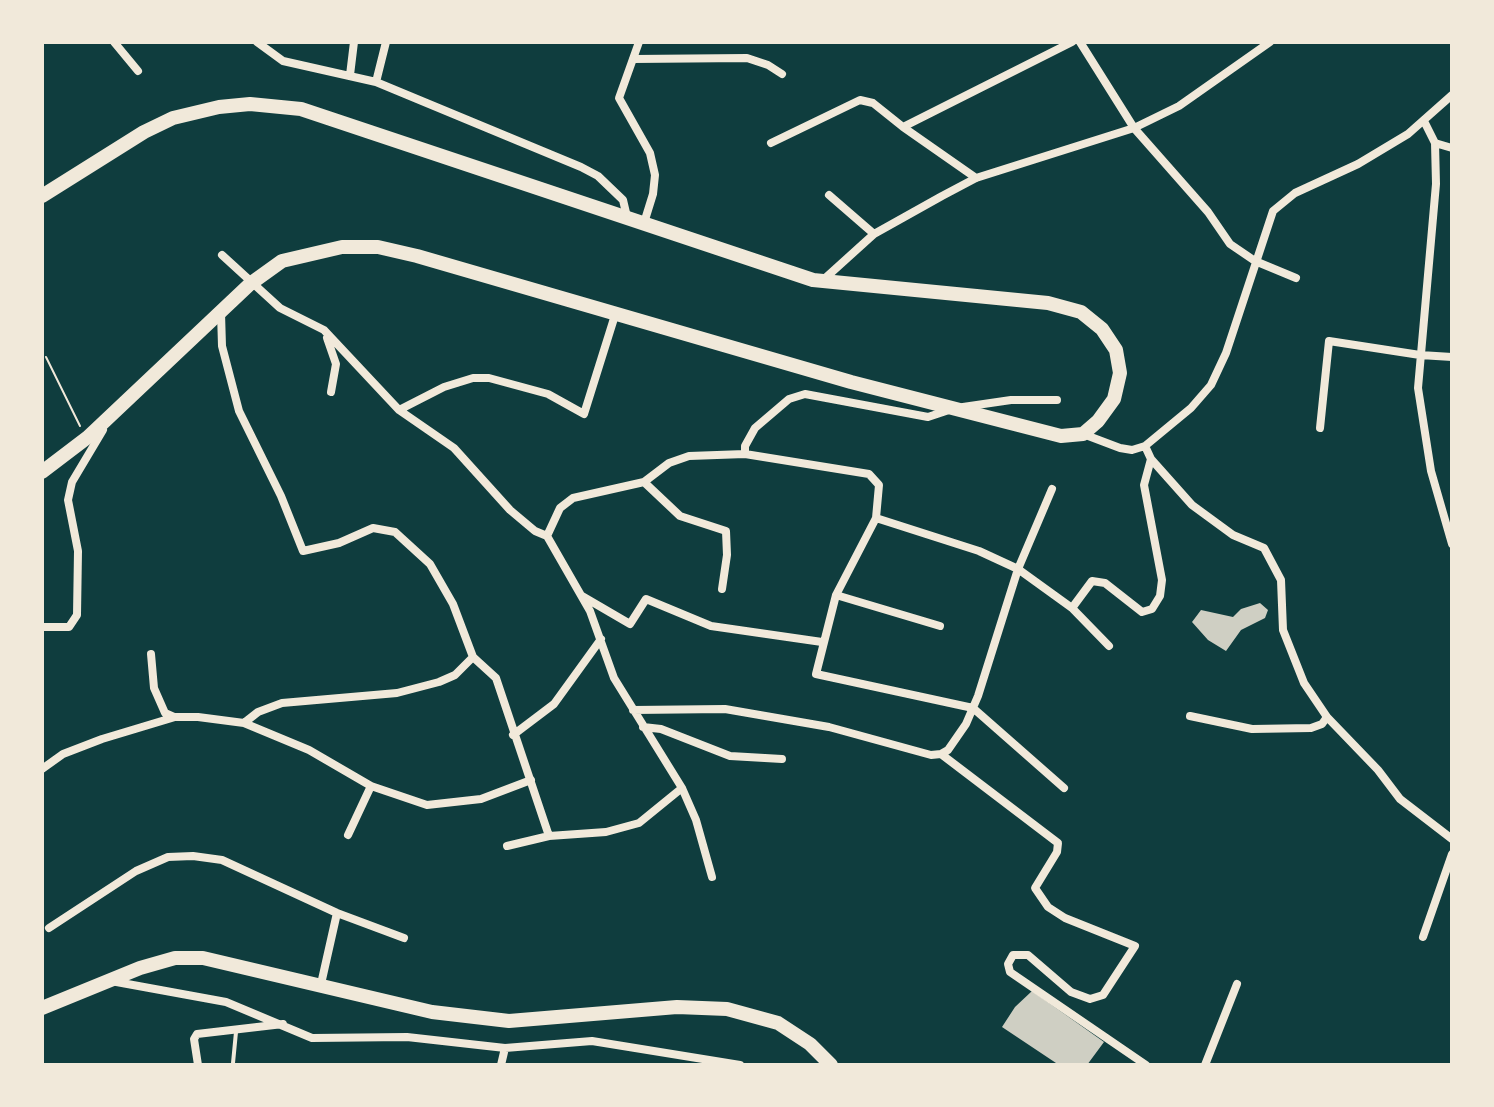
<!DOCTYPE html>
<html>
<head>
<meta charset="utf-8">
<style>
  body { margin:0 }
  #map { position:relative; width:1494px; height:1107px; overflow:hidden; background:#0f3d3e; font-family:Karla,sans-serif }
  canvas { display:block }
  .frame { position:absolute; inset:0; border:44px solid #f1e9da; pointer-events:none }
</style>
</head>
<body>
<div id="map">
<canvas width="1494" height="1107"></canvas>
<div class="frame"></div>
</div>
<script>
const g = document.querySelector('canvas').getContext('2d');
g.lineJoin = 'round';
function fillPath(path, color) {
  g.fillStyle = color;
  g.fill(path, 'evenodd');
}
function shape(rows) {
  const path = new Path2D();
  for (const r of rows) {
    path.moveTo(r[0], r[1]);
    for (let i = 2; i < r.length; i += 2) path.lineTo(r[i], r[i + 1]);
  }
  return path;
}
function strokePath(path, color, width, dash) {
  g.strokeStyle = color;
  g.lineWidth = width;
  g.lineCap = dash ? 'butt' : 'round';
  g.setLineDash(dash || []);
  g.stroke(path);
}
fillPath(shape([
  [1260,603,1268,610,1265,618,1241,630,1226,651,1208,640,1192,622,1201,610,1233,617,1241,609],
  [1032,991,1104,1042,1087,1065,1059,1065,1002,1027,1015,1007]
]), '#cfcfc3');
strokePath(shape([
  [46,357,80,426]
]), '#f1e9da', 2);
strokePath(shape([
  [233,1063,236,1032]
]), '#f1e9da', 4);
strokePath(shape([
  [114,42,138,71],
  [257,42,283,61,376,82,581,167,598,176,623,200,627,217],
  [639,42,619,98,650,153,655,175,653,194,644,223],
  [1080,42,1134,128,1208,212,1230,244,1255,261,1296,278],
  [633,59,747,58,768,65,782,74],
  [350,75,354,42],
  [376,82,386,42],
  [1424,121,1435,143,1436,184,1418,388,1431,471,1452,544],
  [771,143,860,100,873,103,903,127],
  [1435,143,1452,148],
  [976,178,903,127,1072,42],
  [829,195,874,234],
  [222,255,280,308,324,330,399,410,454,448,510,510,535,531,547,536,590,611,614,678,682,788,696,820,712,877],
  [822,281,874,234,942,196,976,178,1134,128,1179,106,1270,42],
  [221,313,222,346,239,411,281,496,303,551,339,543,373,528,395,532,430,564,453,604,473,657,496,678,549,836,507,846],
  [327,338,336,364,331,392],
  [963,407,1011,400,1057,400],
  [399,410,444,387,473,378,489,378,548,394,584,414,616,312],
  [1320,428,1329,341,1420,355,1452,357],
  [1083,434,1120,448,1132,450,1145,446,1151,459,1192,505,1233,535,1264,548,1281,580,1283,630,1304,683,1327,717,1378,770,1400,799,1452,839],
  [1145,446,1191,408,1211,385,1226,353,1273,211,1295,193,1358,164,1408,134,1452,95],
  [745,454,745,446,755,428,789,399,805,394,928,417,949,410],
  [644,482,680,516,726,531,727,555,722,589],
  [876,518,979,551,1018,569,1072,608,1109,646],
  [547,536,560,508,573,498,644,482,669,463,689,456,745,454,869,474,879,485,876,518,836,595,816,674,973,708,1064,788],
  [836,595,940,626],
  [582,596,630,624,646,599,711,626,822,642],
  [1072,608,1092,581,1105,583,1142,612,1152,609,1160,596,1162,580,1144,485,1151,459],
  [42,627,69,627,77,615,78,551,68,500,72,482,103,430],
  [151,654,154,688,165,713,174,717],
  [633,710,725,709,829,727,931,755,941,754,948,750,966,724,978,696,1018,569,1052,489],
  [1190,716,1252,729,1311,728,1322,724,1327,717],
  [244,723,258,712,282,703,397,693,439,682,455,675,473,657],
  [643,727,661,729,730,756,782,759],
  [513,735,554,704,601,639],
  [941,754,1058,843,1057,852,1035,888,1048,907,1065,918,1135,946,1103,995,1090,999,1071,992,1028,955,1013,955,1008,964,1010,972,1146,1065],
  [42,769,63,754,102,739,175,717,198,717,244,723,309,750,371,786,427,805,481,799,531,780],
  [348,835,371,786],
  [549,836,606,832,639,823,682,788],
  [49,928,136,871,168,857,193,856,222,860,337,913,404,938],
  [1423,937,1452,854],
  [111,981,226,1002,312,1038,407,1037,505,1048,592,1041,740,1065],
  [321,984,337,913],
  [198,1065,194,1039,197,1034,283,1024],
  [501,1065,505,1048],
  [1205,1065,1237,984]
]), '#f1e9da', 8);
strokePath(shape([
  [42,196,144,132,173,118,219,107,250,104,301,109,813,280,1048,303,1081,312,1102,329,1116,350,1120,373,1114,399,1098,421,1083,434,1061,436,851,382,417,256,378,247,342,247,282,261,250,284,88,437,42,472],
  [42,1008,140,968,175,958,203,958,432,1012,509,1021,677,1007,727,1009,778,1023,810,1044,831,1065]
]), '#f1e9da', 14);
</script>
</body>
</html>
